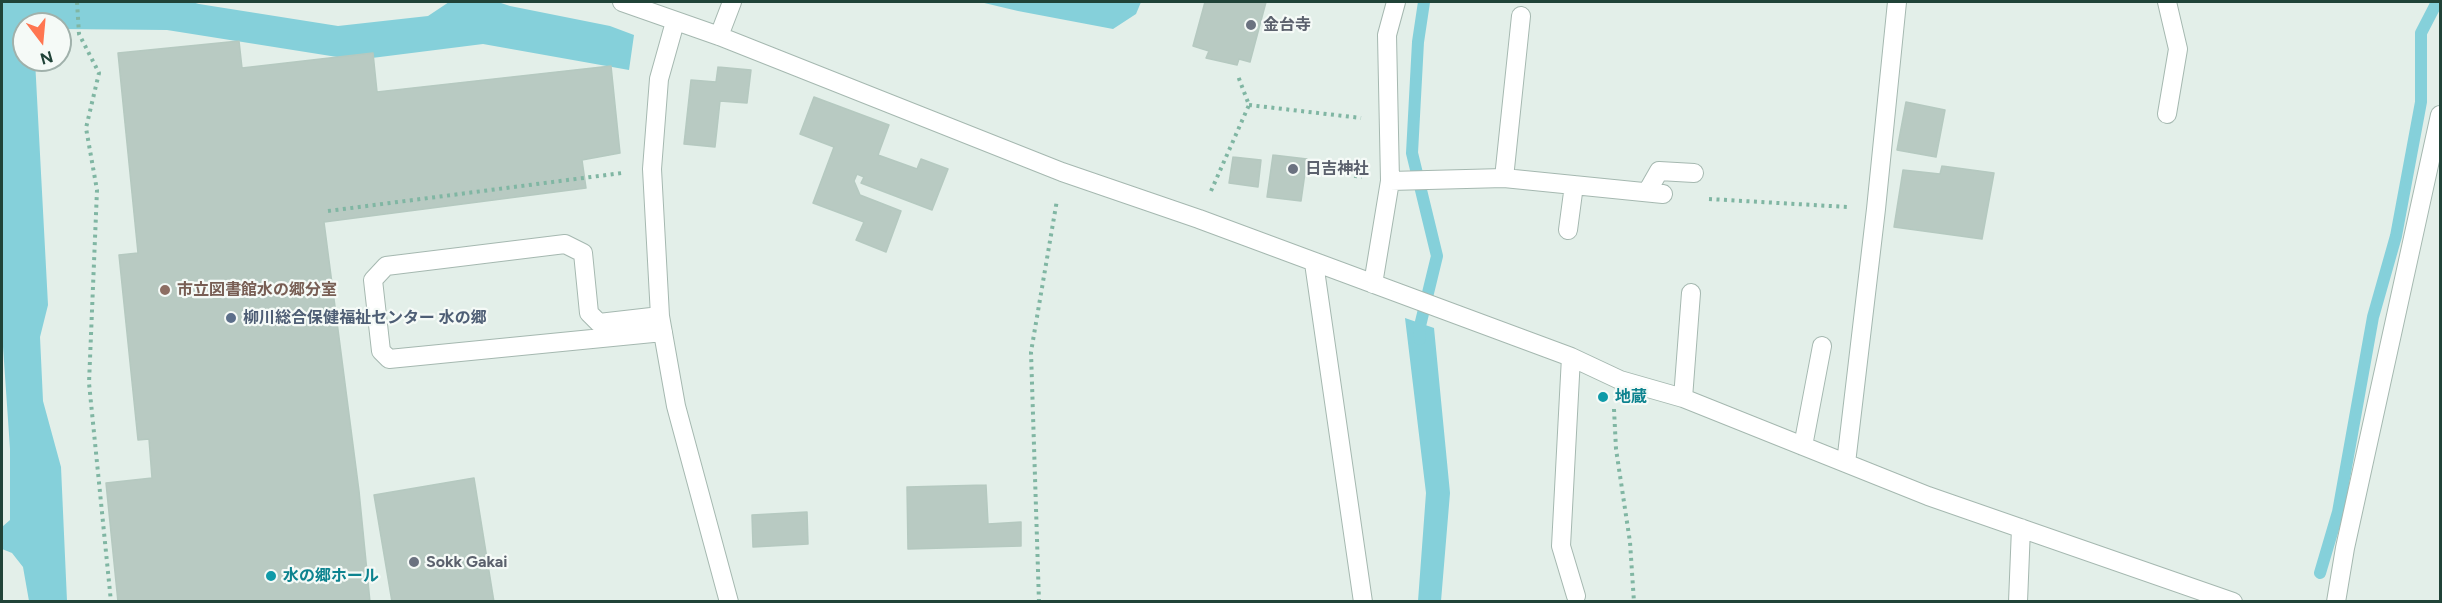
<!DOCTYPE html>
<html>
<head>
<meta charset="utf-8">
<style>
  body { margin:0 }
  #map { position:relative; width:2442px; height:603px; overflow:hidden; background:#e3efe9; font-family:Figtree,sans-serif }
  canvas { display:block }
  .frame { position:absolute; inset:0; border:3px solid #204338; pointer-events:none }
  .north { position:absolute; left:12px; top:12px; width:60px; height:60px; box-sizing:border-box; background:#f5faf7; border:2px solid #a0b1ab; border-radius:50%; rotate:164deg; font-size:16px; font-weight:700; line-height:24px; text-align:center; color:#204338 }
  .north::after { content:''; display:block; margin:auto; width:21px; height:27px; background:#ff7651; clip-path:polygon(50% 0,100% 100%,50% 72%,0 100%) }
</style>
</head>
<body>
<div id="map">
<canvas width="2442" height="603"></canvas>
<div class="frame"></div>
<div class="north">N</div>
</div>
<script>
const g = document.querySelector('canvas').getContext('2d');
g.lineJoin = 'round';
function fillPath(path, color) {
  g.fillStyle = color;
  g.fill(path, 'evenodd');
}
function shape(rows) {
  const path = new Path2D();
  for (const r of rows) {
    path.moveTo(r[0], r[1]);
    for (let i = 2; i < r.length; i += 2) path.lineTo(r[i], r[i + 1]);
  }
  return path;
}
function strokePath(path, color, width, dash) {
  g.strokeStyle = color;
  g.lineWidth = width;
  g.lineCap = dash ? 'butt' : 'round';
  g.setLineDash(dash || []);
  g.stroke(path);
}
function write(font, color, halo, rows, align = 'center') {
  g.font = font + ' Figtree,"Noto Sans JP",sans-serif';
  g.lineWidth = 4.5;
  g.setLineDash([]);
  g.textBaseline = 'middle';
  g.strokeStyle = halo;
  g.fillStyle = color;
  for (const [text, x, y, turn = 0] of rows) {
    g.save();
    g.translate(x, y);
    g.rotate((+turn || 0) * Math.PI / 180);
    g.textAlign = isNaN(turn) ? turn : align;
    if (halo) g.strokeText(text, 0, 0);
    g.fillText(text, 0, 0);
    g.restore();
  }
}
fillPath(shape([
  [2,2,192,2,199,4,338,26,428,16,449,2,498,2,510,6,610,26,634,35,629,70,483,44,356,60,167,30,60,29,60,24,24,24,24,60,35,60,48,305,40,337,43,401,61,467,67,601,29,601,23,567,12,553,2,549,2,527,10,520,10,449,2,332],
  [980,2,1141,2,1136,14,1113,29,1018,11],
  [1405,318,1434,328,1450,493,1441,601,1418,601,1426,493]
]), '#85d0da');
strokePath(shape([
  [1420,339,1419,330,1437,256,1412,153,1418,42,1424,2],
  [2320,573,2338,512,2373,317,2396,236,2421,102,2421,33,2437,2]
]), '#85d0da', 12);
const building = shape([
  [1205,2,1266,2,1250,62,1239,59,1237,65,1206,58,1209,51,1193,46,1205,2],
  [239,41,242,68,373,53,377,92,611,66,620,153,582,160,586,188,324,222,359,491,370,602,118,602,106,483,152,478,149,439,138,440,119,255,138,253,118,53,239,41],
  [718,67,751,70,747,103,720,101,715,147,684,144,691,80,716,82,718,67],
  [814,97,889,125,878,155,917,169,921,159,948,169,932,210,861,183,864,177,857,174,854,181,860,195,901,211,886,252,856,240,864,222,813,203,834,147,800,134,814,97],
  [1906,102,1945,110,1936,157,1897,150,1906,102],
  [1273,155,1307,159,1301,201,1267,197,1273,155],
  [1233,157,1261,160,1258,187,1229,183,1233,157],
  [1942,166,1994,173,1982,239,1894,227,1903,170,1940,174,1942,166],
  [474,478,494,602,392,602,374,495,474,478],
  [986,485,988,524,1021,522,1021,546,908,549,907,487,986,485],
  [807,512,808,544,753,547,752,515,807,512]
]);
fillPath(building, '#b8cac2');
strokePath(building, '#b5c9c0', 1.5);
const minor = shape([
  [622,2,719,36,1062,172,1199,219,1571,357,1620,380,1683,398,1928,496,2233,602],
  [2167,2,2178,49,2167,114],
  [675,22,659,79,652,169,660,316,676,406,729,602],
  [719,36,732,2],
  [1504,178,1521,16],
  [1390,181,1504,178,1663,194],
  [1647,192,1659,171,1694,173],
  [1568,230,1574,185],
  [1314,263,1363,602],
  [1373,284,1390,181,1387,35,1396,2],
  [660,316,599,323,589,313,583,253,565,244,386,266,373,280,381,351,389,359,663,332],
  [1571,357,1561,546,1576,596],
  [1683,398,1691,293],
  [1803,446,1822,346],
  [1846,463,1876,209,1897,2],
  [2018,602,2021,528],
  [2336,602,2345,548,2440,115]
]);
strokePath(minor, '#a5b8b0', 20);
strokePath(shape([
  [77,2,79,34,99,73,86,128,97,190,89,383,111,602],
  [1249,105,1361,118],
  [1332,172,1362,177],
  [1211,191,1249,105,1238,76],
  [1709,199,1848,207],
  [328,211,622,173],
  [1614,409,1616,449,1630,542,1634,602],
  [1039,602,1031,352,1057,200]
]), '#80b6a3', 4, [3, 4.5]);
strokePath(minor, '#fff', 18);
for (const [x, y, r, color] of [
  [1251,25,6,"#6b7280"],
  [1293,169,6,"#6b7280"],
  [165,290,6,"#8d6e63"],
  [231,318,6,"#5c6f8a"],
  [1603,397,6,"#0f9aa8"],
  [414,562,6,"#6b7280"],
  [271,576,6,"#0f9aa8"]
]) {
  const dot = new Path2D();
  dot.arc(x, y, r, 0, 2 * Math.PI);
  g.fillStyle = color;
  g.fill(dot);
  strokePath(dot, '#f5faf7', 2);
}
write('bold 16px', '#5b616d', '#f5faf7', [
  ["金台寺",1263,25],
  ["日吉神社",1305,169],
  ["Sokk Gakai",426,562]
], 'left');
write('bold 16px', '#785e54', '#f5faf7', [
  ["市立図書館水の郷分室",177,290]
], 'left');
write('bold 16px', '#4e5e75', '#f5faf7', [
  ["柳川総合保健福祉センター 水の郷",243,318]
], 'left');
write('bold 16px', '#0d838f', '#f5faf7', [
  ["地蔵",1615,397],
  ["水の郷ホール",283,576]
], 'left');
</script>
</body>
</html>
